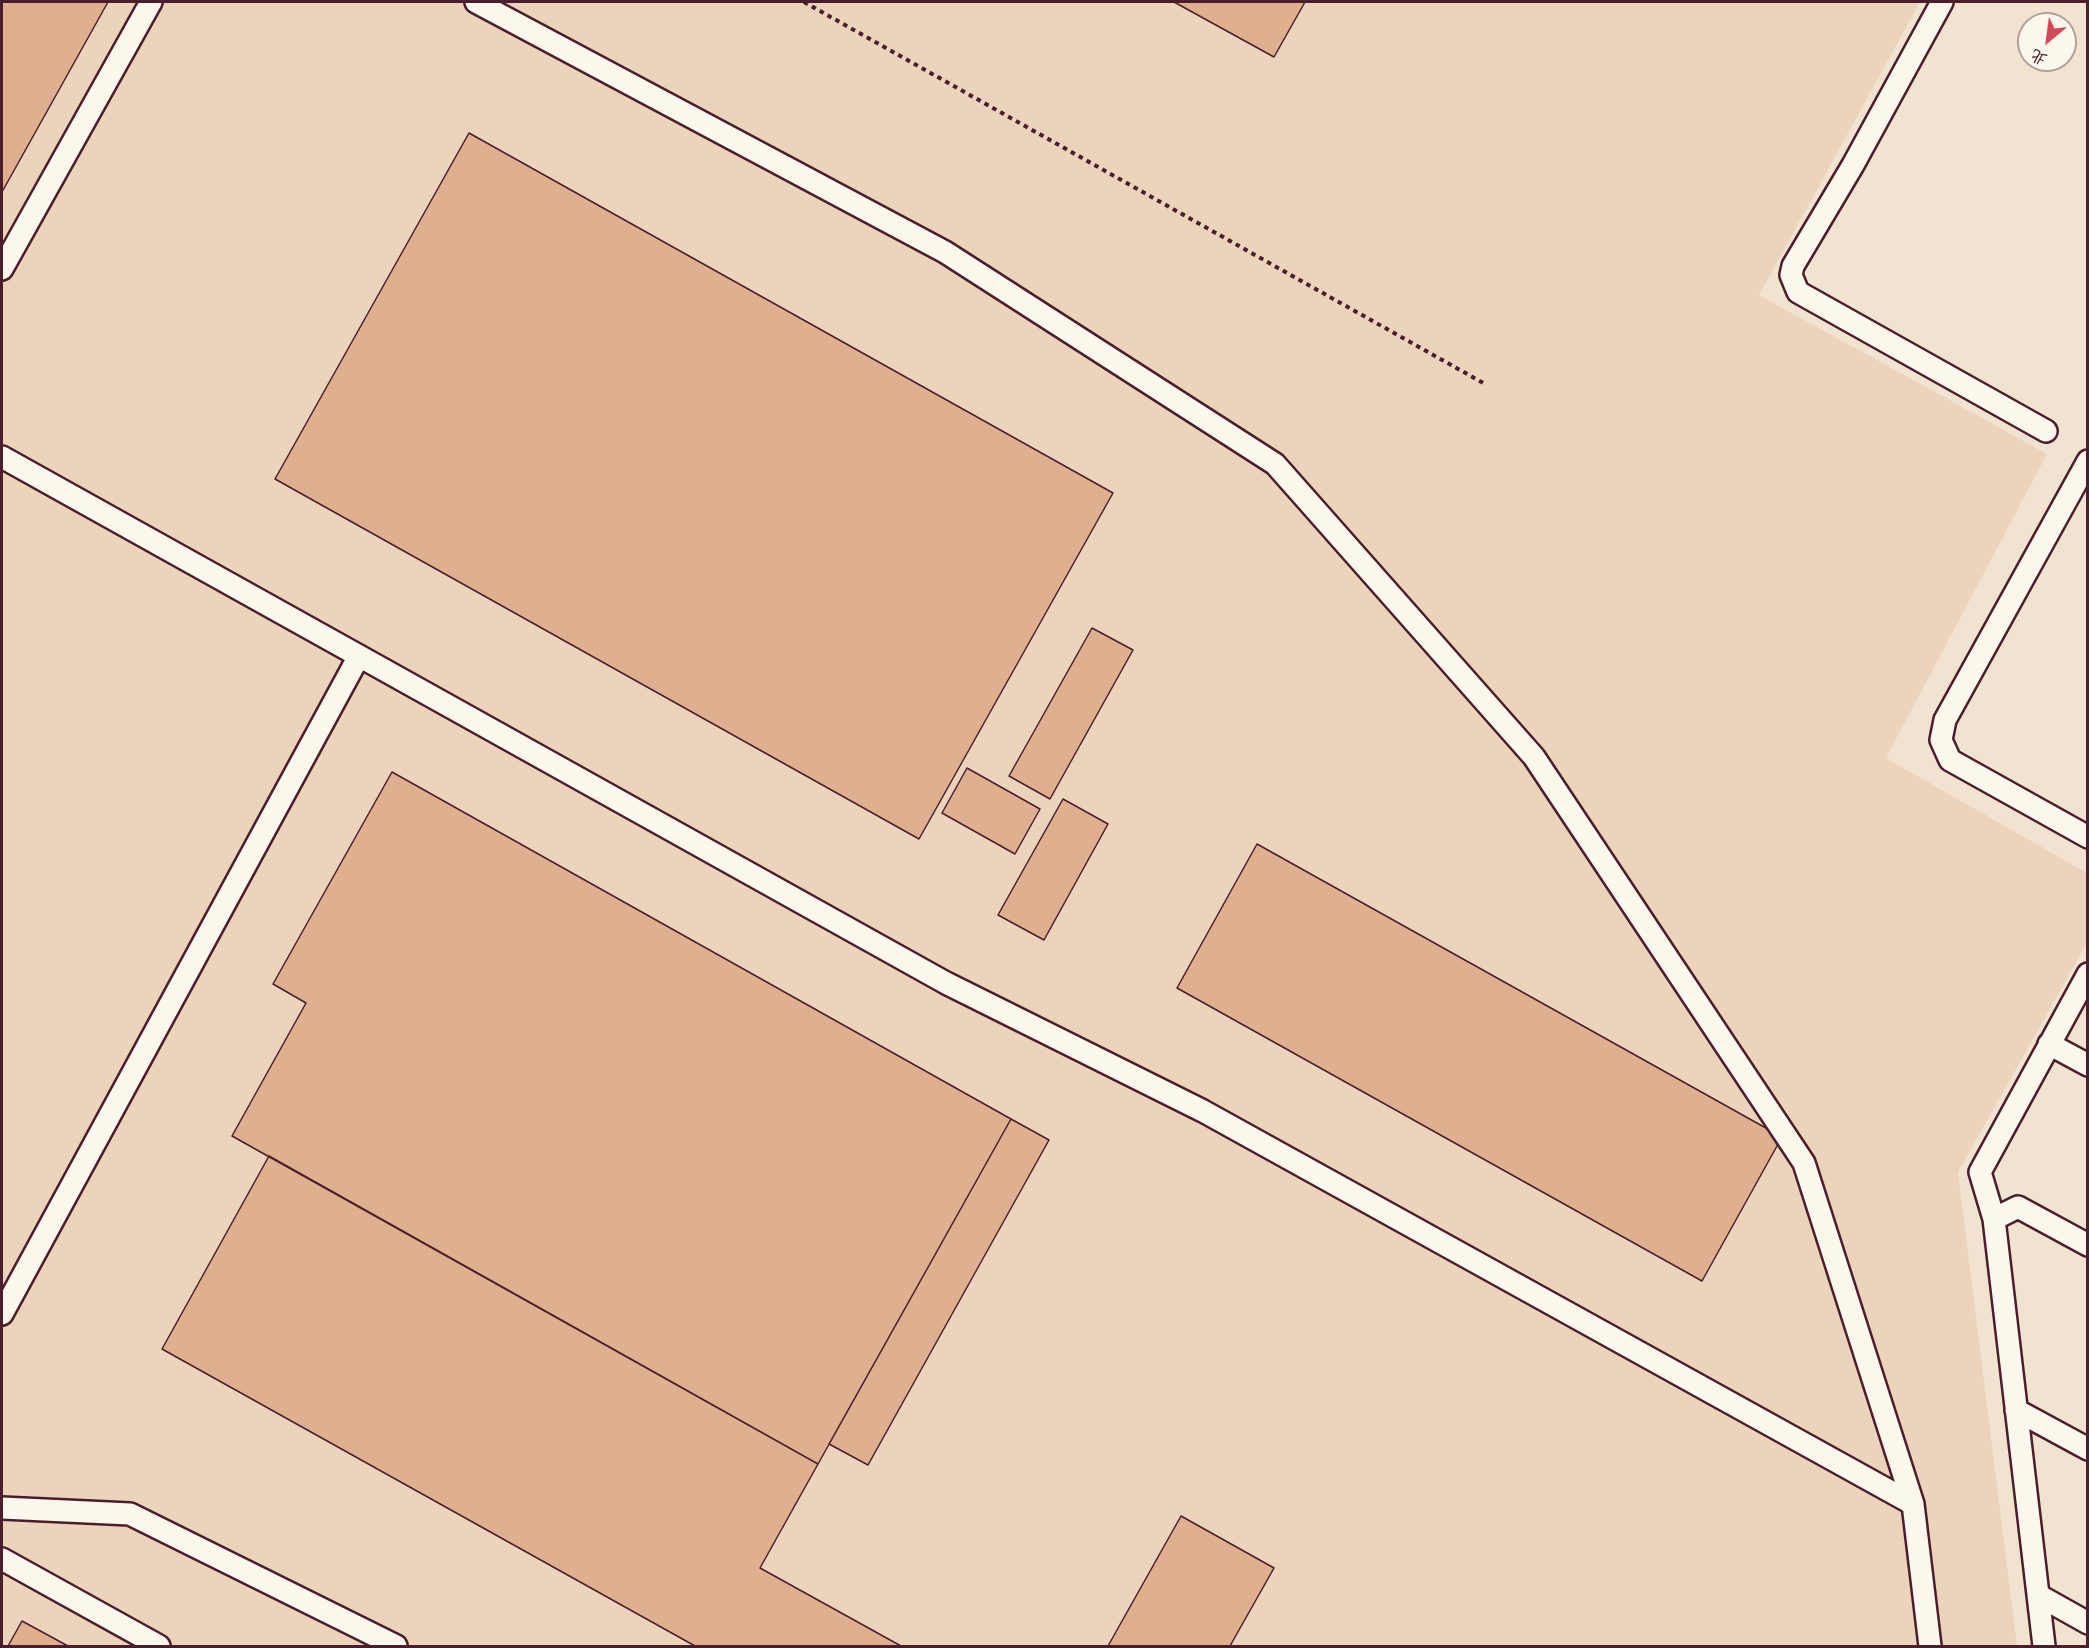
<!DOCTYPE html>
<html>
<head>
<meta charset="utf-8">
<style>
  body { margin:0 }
  #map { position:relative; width:2089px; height:1648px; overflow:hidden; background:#f2e2d0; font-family:Mynerve,"LXGW WenKai TC",sans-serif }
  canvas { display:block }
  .frame { position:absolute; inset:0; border:3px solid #4a1f2b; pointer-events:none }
  .north { position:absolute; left:2017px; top:12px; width:60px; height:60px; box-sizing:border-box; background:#fbf7ec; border:2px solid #b4a19f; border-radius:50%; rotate:209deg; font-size:16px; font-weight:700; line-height:24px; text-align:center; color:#4a1f2b }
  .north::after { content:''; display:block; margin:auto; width:21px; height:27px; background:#d1495b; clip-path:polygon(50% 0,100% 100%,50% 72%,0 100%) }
</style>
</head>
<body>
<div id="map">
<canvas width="2089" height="1648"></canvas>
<div class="frame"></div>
<div class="north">北</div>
</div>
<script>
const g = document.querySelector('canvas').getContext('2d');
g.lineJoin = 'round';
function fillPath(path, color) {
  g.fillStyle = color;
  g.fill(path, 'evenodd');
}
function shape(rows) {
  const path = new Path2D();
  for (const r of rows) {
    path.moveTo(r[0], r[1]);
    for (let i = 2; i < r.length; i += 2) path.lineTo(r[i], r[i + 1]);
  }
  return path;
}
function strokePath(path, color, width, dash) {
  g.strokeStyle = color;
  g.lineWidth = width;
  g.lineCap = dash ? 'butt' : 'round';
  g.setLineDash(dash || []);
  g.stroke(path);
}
fillPath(shape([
  [2,2,1920,2,1759,295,2047,454,1886,758,2087,873,2087,943,1958,1172,2017,1646,2,1646]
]), '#ecd3bc');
const building = shape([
  [2,2,108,2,2,192,2,2],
  [1174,2,1305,2,1274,57,1174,2],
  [469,133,1113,493,919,839,275,479,469,133],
  [1092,628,1133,650,1050,799,1009,776,1092,628],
  [967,768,1040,809,1015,854,942,813,967,768],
  [392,772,1011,1119,818,1464,232,1136,306,1003,273,984,392,772],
  [1063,799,1108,824,1044,940,998,915,1063,799],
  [1257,844,1782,1137,1702,1281,1177,988,1257,844],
  [1011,1119,1049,1140,868,1465,829,1444,1011,1119],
  [269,1156,818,1464,760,1568,901,1646,695,1646,162,1349,269,1156],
  [1181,1516,1274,1568,1230,1646,1108,1646,1181,1516],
  [22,1621,68,1646,8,1646,22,1621]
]);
fillPath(building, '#deb08f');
strokePath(building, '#4a1f2b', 1.5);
const service = shape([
  [476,2,945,252,1275,464,1534,757,1804,1163,1913,1504,1930,1646],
  [1942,2,1853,165,1793,266,1791,275,1798,292,2046,431],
  [2,269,151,2],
  [2,457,946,983,1203,1111,1913,1504],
  [2088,461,1945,720,1941,740,1950,760,2088,837],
  [2049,1044,2088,1065],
  [1994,1219,1980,1172,2088,974],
  [2,1314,359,656],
  [2016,1410,2088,1449],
  [2,1508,130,1514,396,1646],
  [2,1559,159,1646],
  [2038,1595,2088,1623],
  [2044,1646,1994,1219,2018,1207,2088,1245]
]);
strokePath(service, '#4a1f2b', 26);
strokePath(shape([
  [804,2,1485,384]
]), '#4a1f2b', 4, [4.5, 4.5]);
strokePath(service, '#fbf7ec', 21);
</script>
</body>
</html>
